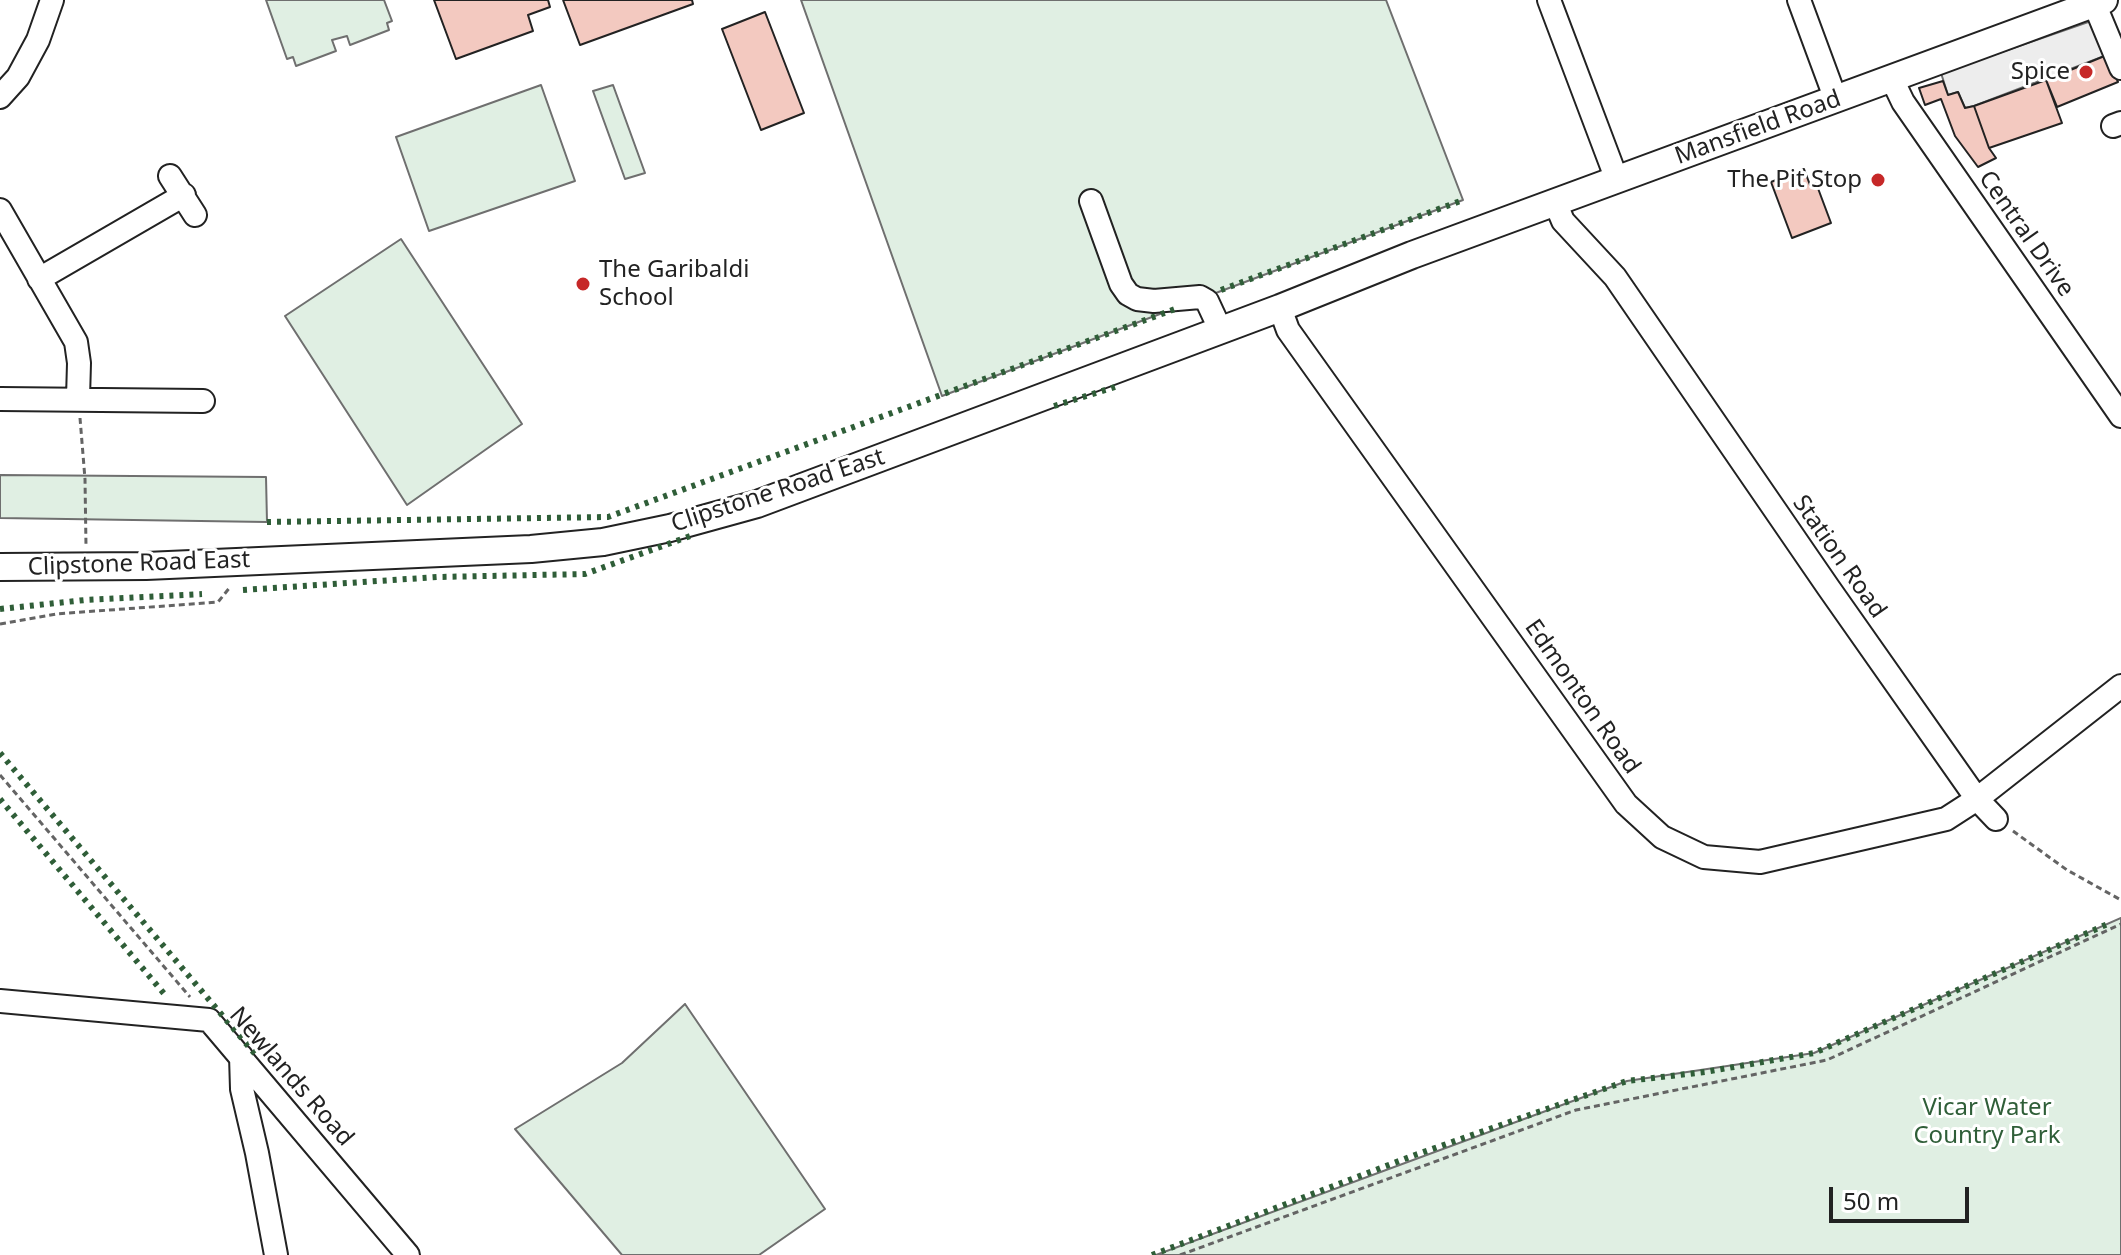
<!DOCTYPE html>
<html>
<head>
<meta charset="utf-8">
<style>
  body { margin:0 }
  #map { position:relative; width:2121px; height:1255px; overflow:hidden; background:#fff; font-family:"Noto Sans",sans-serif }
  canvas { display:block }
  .scale { position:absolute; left:1829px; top:1187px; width:140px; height:36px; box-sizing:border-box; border:4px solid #222; border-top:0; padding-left:10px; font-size:24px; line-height:28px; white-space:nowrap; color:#222; -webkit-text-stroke:6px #fff; paint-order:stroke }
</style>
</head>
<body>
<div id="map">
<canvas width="2121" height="1255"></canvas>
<div class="scale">50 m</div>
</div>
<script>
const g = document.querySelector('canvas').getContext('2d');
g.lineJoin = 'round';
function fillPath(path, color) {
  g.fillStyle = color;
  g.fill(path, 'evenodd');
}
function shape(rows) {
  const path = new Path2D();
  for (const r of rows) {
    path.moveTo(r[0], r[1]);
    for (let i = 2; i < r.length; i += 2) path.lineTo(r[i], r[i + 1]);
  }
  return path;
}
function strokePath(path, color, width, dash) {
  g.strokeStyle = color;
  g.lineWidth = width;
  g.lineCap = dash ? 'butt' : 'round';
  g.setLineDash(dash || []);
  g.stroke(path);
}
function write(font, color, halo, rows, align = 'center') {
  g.font = font + ' "Noto Sans",sans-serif';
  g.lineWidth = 6;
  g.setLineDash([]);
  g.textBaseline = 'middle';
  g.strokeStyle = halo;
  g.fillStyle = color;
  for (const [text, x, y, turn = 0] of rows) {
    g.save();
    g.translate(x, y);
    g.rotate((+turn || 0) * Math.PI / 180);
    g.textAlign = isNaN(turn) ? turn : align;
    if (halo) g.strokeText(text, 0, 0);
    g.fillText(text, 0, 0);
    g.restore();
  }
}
const green = shape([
  [266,0,384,0,392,21,387,23,389,30,350,45,347,36,332,40,336,51,296,66,293,57,287,59,266,0],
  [801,0,1386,0,1463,200,942,396,801,0],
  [541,85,575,181,429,231,396,137,541,85],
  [613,85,645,173,625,179,593,91,613,85],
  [401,239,522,424,407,505,285,316,401,239],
  [0,475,266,477,267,522,0,518,0,475],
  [2121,918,2121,1255,1156,1255,1627,1081,1814,1053,2121,918],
  [685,1004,825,1209,759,1255,622,1255,515,1129,622,1063,685,1004]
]);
fillPath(green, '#e0efe3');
strokePath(green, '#6f6f6f', 2);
const parking = shape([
  [2094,20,2107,55,1974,106,1965,108,1958,92,1948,95,1941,73,2094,20]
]);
fillPath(parking, '#ededed');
strokePath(parking, '#6f6f6f', 2);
const building = shape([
  [434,0,548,0,550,7,528,15,533,31,456,59,434,0],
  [563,0,692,0,693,4,580,45,563,0],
  [765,12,804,113,761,130,722,29,765,12],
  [2107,55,2118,82,2057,107,2046,80,2107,55],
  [2046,80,2062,123,1989,148,1974,106,2046,80],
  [1943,81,1948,95,1958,92,1965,108,1974,106,1989,148,1996,158,1978,167,1955,136,1941,99,1925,105,1919,88,1943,81],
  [1804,169,1810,185,1816,183,1831,223,1792,238,1771,182,1804,169]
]);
fillPath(building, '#f3c9c0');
strokePath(building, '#222', 2);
const minor = shape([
  [1549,0,1617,180],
  [1799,0,1836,100],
  [2094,3,2121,68],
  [1892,79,1903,102,2121,416],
  [0,97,18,77,38,40,52,0],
  [2113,126,2121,123],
  [170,176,195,215],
  [1091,201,1121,284,1128,294,1137,299,1154,301,1200,297,1207,301,1220,329],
  [1555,202,1563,221,1615,277,1828,587,1977,799,1996,819],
  [0,210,76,342,79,363,78,398],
  [39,279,184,195],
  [1280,308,1288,330,1626,804,1662,837,1704,857,1760,862,1946,819,1977,799,2121,686],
  [0,399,203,401],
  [0,1001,209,1020,408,1255],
  [241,1056,242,1089,257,1153,276,1255]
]);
const major = shape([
  [0,567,146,566,531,549,603,542,670,528,757,504,1280,308,1412,255,2104,0]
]);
strokePath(minor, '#222', 26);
strokePath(major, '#222', 30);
strokePath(shape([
  [80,418,85,479,86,546],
  [0,624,56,614,218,602,231,586],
  [0,775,190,997],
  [2013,831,2067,870,2121,900],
  [1180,1255,1576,1110,1827,1060,2121,924]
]), '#646464', 3, [6, 4]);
strokePath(minor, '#fff', 22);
strokePath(major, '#fff', 26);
strokePath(shape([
  [1221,290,1463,200],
  [1054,406,1115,387],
  [267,522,608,517,1178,308],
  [243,590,438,577,585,574,693,535],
  [0,609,85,600,202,594],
  [0,753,255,1054],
  [0,799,166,996],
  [1152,1255,1415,1155,1627,1081,1705,1072,1814,1053,2110,923]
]), '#2f5e38', 6, [4, 6]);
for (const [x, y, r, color] of [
  [2086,72,8,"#c62828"],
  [1878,180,8,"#c62828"],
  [583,284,8,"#c62828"]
]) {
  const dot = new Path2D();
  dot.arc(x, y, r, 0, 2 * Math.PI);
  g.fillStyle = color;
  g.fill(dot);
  strokePath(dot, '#fff', 3);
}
write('24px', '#222', '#fff', [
  ["Spice",2070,72],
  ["The Pit Stop",1862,180],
  ["The Garibaldi",599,270,"left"],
  ["School",599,298,"left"]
], 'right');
write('24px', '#222', '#fff', [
  ["Mansfield Road",1758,128,-20],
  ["Central Drive",2026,234,55],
  ["Clipstone Road East",778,491,-18],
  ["Station Road",1839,557,55],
  ["Clipstone Road East",139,564,-2],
  ["Edmonton Road",1582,697,55],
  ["Newlands Road",291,1077,49]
]);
write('24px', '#2f5e38', '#fff', [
  ["Vicar Water",1987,1108],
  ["Country Park",1987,1136]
]);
</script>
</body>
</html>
